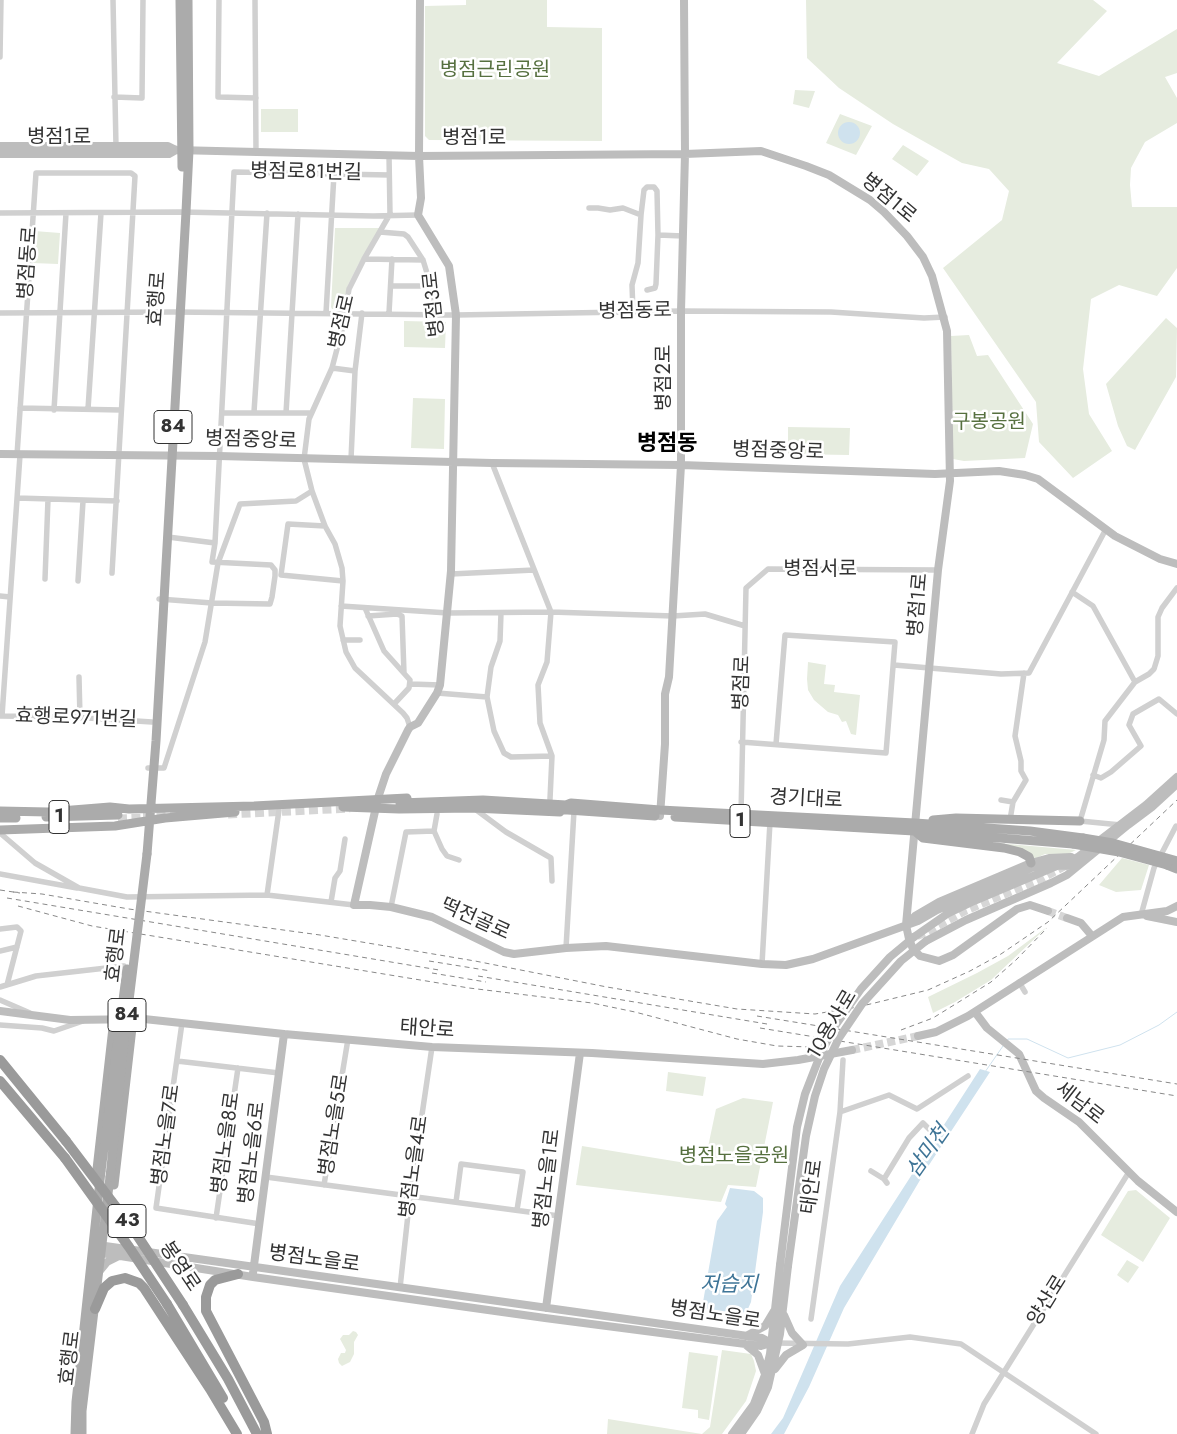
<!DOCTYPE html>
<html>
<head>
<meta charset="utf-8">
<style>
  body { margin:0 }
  canvas { display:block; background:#fff }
</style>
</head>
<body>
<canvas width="1177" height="1434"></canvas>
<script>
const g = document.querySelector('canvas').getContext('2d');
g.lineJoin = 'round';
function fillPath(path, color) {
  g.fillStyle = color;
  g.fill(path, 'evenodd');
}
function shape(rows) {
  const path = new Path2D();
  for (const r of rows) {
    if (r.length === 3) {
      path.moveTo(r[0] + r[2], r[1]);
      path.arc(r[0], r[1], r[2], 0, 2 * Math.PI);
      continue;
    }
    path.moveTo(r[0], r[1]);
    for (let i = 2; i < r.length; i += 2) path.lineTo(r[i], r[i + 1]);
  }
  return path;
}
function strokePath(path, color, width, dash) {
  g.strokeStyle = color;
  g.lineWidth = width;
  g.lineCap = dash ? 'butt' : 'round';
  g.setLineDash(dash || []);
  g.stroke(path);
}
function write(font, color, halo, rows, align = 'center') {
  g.font = font + ' Jost,"Noto Sans KR",sans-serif';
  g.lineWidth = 5;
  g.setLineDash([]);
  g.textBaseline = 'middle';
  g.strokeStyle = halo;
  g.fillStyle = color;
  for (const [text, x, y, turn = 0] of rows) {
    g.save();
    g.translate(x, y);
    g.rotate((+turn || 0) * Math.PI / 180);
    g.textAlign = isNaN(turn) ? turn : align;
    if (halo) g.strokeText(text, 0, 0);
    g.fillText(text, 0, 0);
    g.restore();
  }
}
fillPath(shape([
  [466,0,547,0,547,27,602,28,602,141,429,140,425,136,425,6,466,5],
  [806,0,1093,0,1107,11,1057,63,1099,76,1177,29,1177,73,1165,77,1177,98,1177,123,1145,142,1131,168,1130,185,1132,207,1177,207,1177,268,1157,296,1119,285,1091,299,1083,369,1089,414,1112,451,1073,478,1039,442,1036,402,943,268,1002,220,1009,191,989,169,962,163,893,124,839,88,807,58],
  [795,90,815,91,809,108,793,104],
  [261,109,298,109,298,132,261,132],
  [840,114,872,126,856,155,826,143],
  [903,145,929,161,917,176,892,159],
  [335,228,379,228,379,231,358,265,348,285,342,306,339,309,332,309,331,307],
  [34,231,60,233,58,264,32,263],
  [1166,318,1177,328,1176,377,1135,450,1127,446,1118,426,1106,384],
  [404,321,446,322,445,348,404,347],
  [969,335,977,356,988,355,1033,424,1025,458,964,461,953,459,951,336],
  [413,398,445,399,444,449,411,448],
  [788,427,850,428,849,455,788,454],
  [808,662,826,665,824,684,835,685,834,692,860,695,856,735,851,734,846,721,842,722,838,715,828,712,814,700,808,690,807,679],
  [997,843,1076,850,1068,854,1045,854,1034,859],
  [1122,858,1149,865,1141,890,1116,892,1099,885],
  [1047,927,991,980,955,1002,933,1013,928,997,977,973,1008,956],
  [668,1072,706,1077,703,1096,666,1091],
  [743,1098,773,1102,756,1187,728,1185,721,1202,576,1185,582,1146,704,1166,716,1109],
  [1136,1190,1170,1218,1143,1262,1101,1235,1128,1191],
  [1127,1260,1139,1267,1128,1283,1117,1275],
  [353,1331,356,1332,358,1335,354,1342,354,1354,350,1362,342,1366,339,1363,338,1359,341,1353,345,1353,346,1350,340,1339,343,1335,349,1335],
  [722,1350,751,1354,754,1361,756,1371,746,1401,722,1434,607,1434,608,1419,702,1434,710,1427],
  [689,1352,718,1356,709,1420,698,1418,698,1410,682,1408]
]), '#e6ecdf');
fillPath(shape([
  [849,133,11],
  [980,1069,990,1072,929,1165,844,1308,809,1387,784,1434,771,1434,783,1418,840,1286],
  [730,1188,754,1191,763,1198,763,1212,751,1302,747,1311,739,1314,702,1308,717,1221,727,1207,725,1204]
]), '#cfe2ee');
strokePath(shape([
  [1007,1041,1008,1039,1027,1039,1068,1058,1120,1045,1159,1025,1177,1012],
  [985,1072,1003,1046]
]), '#cfe2ee', 1);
strokePath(shape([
  [1048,911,1067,918],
  [917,936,927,932,965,911,1043,878,1067,865],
  [852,1050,918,1036]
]), '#d6d6d6', 8, [8, 4]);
strokePath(shape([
  [143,814,190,812],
  [228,814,350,808],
  [118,819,146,818]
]), '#d6d6d6', 9, [9, 4.5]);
strokePath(shape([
  [113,0,116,146],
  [219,0,218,97,256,98],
  [255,0,256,152],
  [0,57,1,0],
  [114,97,142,98,143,0],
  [389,155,390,214,364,259,349,289,342,330,332,368,309,419,304,459,312,491,325,526,335,544,342,568,343,581,340,626,346,652,355,668,403,713,407,718,410,727],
  [589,208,598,208,610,210,623,208,641,215],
  [0,213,181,212,373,216,418,215],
  [380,232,404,234,408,237,423,260,431,286,432,315],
  [364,259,423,260],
  [391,286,431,286],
  [647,290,655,288,656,284,658,235,683,236],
  [633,312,632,285,638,263,641,215,644,190,647,187,654,187,657,191,658,235],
  [0,313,174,312,456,315,681,311,831,312,924,318,945,317],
  [326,313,334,174],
  [389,313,392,259],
  [332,368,355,371],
  [20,408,121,410],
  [88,409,101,213],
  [54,410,66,213],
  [254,412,267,213],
  [222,413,311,413],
  [286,413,298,214],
  [17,455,36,173,131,173,135,176,112,573],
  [351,459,355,371,362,313],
  [492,463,551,612,547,662,538,685,540,723,552,756,550,799],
  [17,498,117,501],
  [325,526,288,524,281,575,343,581],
  [168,537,215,543],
  [451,574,534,570],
  [45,579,48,499],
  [78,581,83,501],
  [1072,592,1093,606,1135,682],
  [0,596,10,597],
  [159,599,212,603,270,604,272,597,275,576,275,570,271,565,212,562,215,543,234,172,389,175],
  [341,606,448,613,551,612,673,616,705,614,745,626],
  [365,608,384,651,410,680,409,688,394,704],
  [501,613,500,641,491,667,487,697,494,731,504,753,511,757,552,756],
  [368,616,397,614,402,616,404,673],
  [343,640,360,640],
  [894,665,1001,674,1029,673,1106,529],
  [79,677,80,718],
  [411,684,440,685],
  [437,693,487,697],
  [0,716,72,717,152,722],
  [2,716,20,455],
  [741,742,886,753,895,642,785,635,776,744],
  [148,768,164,768,205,642,218,563,240,504,296,501,312,491],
  [1093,775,1101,778,1111,772,1141,746,1129,725,1133,714,1159,699,1177,714],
  [1001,800,1013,802],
  [475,809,506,832,551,858,552,881],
  [741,814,746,588,768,569,938,570],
  [1010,820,1013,802,1026,780,1021,771,1021,761,1015,736,1024,673],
  [1121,825,1080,821,1104,740,1105,721,1135,682,1149,674,1154,669,1158,656,1158,617,1162,608,1177,588],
  [434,831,442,849,447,856,459,860],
  [0,833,35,863,79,888,127,897,267,895,354,905],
  [0,874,77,888],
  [267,895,279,810],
  [331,902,335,878,340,871,345,839],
  [391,907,406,832,434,831,437,814],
  [1141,915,1154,868,1176,826],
  [0,929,17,927,21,931,7,985],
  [566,948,574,811],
  [0,951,17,947],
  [762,964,770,822],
  [1019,982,1025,992],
  [0,987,36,976,124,966,123,973],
  [0,1000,30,1013],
  [182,1023,156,1208,260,1224],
  [0,1025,42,1028,54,1031,83,1021],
  [177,1061,279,1073],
  [840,1112,889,1095,917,1109,968,1076],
  [871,1171,884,1179],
  [266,1177,559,1216],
  [887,1183,884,1179,909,1138,923,1123,930,1130],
  [324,1185,348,1039],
  [456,1202,461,1164,523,1172,517,1210],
  [216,1218,238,1068],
  [400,1288,410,1196,432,1047],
  [811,1319,840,1112,843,1060],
  [774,1343,848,1344,910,1337,961,1344,1096,1434],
  [972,1434,984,1404,1129,1172]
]), '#d0d0d0', 5.5);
strokePath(shape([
  [420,0,419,156,421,198,418,215,449,266,456,315,451,571,440,685,437,693,418,723,410,727,408,730,386,774,378,798,354,905,370,905,391,907,432,917,504,952,514,954,566,948,606,946,762,964,786,965,813,959,918,921,937,910,1033,867,1047,865,1071,866,1083,861],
  [0,146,168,146,176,150,419,156,685,154,761,151,806,166,829,175,870,200,884,212,907,236,923,257,932,276,947,331,950,481,938,570,906,925,909,939,913,949,920,956,939,961,953,955,1017,909,1030,905,1048,911],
  [0,154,169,154,176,150],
  [0,454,219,456,492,463,681,465,935,474,999,471,1025,475,1038,479,1115,536,1160,559,1177,564],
  [660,816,665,744,665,694,669,677,681,465,681,311,685,154,684,0],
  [1147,916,1177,922],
  [1067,918,1081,923,1092,936],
  [908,923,915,916,939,902,1031,863,1049,858,1071,857],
  [914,937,947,914,974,901,1078,857,1146,805,1177,777],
  [926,941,966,920,1051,883,1067,875,1128,825,1152,807,1177,784],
  [0,1011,70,1020,144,1019,284,1034,432,1047,592,1053,763,1064,798,1060,852,1050],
  [975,1012,987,1028,1019,1054,1036,1091,1044,1098,1079,1122,1138,1181,1177,1212],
  [918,1036,936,1032,968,1016,1123,917,1167,911,1177,906],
  [98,1245,762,1338,771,1343],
  [95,1252,253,1277,545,1318,761,1346,771,1343],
  [98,1273,107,1262,119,1256],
  [253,1273,284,1034],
  [546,1308,580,1053],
  [746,1336,765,1326,774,1311],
  [746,1345,758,1355,765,1374],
  [775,1369,786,1355,803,1345,792,1333,784,1315],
  [732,1434,754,1404,765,1375,770,1354,780,1265],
  [741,1434,757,1411,768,1387,780,1334,788,1266]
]), '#bdbdbd', 8);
strokePath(shape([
  [180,0,182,167],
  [400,803,483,800,566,805,571,803,660,810,915,823,1030,831,1083,838],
  [343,807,399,809,473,808,560,812],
  [553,809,655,816],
  [0,811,48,812,110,807,129,809,254,806,407,798],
  [46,817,118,815],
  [675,817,914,831,1073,844],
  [0,818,16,818],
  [933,820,956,818,1080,821],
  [0,830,115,826,165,818,235,812],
  [917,833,923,838,1004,848,1020,852,1029,857,1031,863],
  [147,854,156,741,186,212,189,150,188,0],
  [1167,865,1177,869],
  [96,1178,114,1019],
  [114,1185,133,1019],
  [75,1434,76,1402,101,1171],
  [82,1434,82,1411,110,1177]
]), '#ababab', 9);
strokePath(shape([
  [0,1060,66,1141],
  [0,1081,65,1158],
  [238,1274,215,1280,210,1285,206,1297,206,1311,264,1422,267,1434],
  [167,1304,223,1398],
  [183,1305,228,1379,257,1434],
  [95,1309,104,1288,112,1281,125,1278,139,1283,144,1288,210,1389,237,1434]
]), '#9a9a9a', 10);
strokePath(shape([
  [0,890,20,893],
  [13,892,42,894,129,909,320,935,475,961,607,987,737,1009,815,1014,858,1007,928,990,970,971,1001,954,1048,922,1177,800],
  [7,898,439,970],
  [18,906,92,926,469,988,592,1003,635,1012,737,1039,777,1046,813,1047],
  [429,961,491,971],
  [432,973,486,982],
  [478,976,767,1024],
  [757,1016,1177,1084],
  [760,1028,1177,1096],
  [901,1030,933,1018,991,982,1016,960,1047,928]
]), '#888', 1, [5, 4]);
strokePath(shape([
  [780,1265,797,1127,805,1094,821,1053,835,1026,861,989,890,957,914,937],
  [788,1266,806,1136,815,1096,824,1069,839,1038,862,1004,901,961,926,941]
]), '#bdbdbd', 8);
strokePath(shape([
  [1083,838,1113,843,1177,861],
  [1073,844,1119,852,1167,865],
  [101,1171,127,969],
  [110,1177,124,1041,147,854]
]), '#ababab', 9);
strokePath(shape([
  [66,1141,135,1232,183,1305],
  [65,1158,129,1247,167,1304]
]), '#9a9a9a', 10);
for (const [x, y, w] of [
  [173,427,38],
  [59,817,20],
  [740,821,20],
  [127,1015,38],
  [127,1221,38]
]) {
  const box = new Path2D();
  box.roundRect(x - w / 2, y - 16.5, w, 33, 4);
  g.fillStyle = '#fff';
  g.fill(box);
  strokePath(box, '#333', 1);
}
write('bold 19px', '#333', null, [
  ["84",173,427],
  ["1",59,817],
  ["1",740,821],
  ["84",127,1015],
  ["43",127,1221]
]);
write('20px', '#56703f', '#fff', [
  ["병점근린공원",495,71],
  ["구봉공원",989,423],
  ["병점노을공원",734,1157]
]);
write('20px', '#333', '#fff', [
  ["병점1로",59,138],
  ["병점1로",474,139],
  ["병점로81번길",306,173,1],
  ["병점1로",888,199,40],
  ["병점동로",29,263,-86],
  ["효행로",158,299,-86],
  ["병점3로",435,304,-96],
  ["병점동로",635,312,-1],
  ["병점로",343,322,-77],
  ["병점2로",665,378,-90],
  ["병점중앙로",251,441,2],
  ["병점중앙로",778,452,2],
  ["병점서로",820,570],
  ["병점1로",919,605,-85],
  ["병점로",743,683,-88],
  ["효행로971번길",76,719,2],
  ["경기대로",806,800,3],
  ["떡전골로",475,920,24],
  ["효행로",117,955,-83],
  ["10용사로",833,1025,-59],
  ["태안로",427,1030,4],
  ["세남로",1079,1104,38],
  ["병점노을5로",335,1125,-81],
  ["병점노을7로",167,1135,-82],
  ["병점노을8로",227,1143,-82],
  ["병점노을6로",253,1153,-83],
  ["병점노을4로",415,1167,-82],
  ["병점노을1로",548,1179,-83],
  ["태안로",813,1187,-82],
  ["병점노을로",314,1260,8],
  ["봉영로",179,1267,56],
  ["양산로",1048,1301,-58],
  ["병점노을로",715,1316,9],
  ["효행로",71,1358,-83]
]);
write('italic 21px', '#3f7597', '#fff', [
  ["삼미천",929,1152,-55],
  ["저습지",729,1286]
]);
write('bold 22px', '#000', '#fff', [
  ["병점동",667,445]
]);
</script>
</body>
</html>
